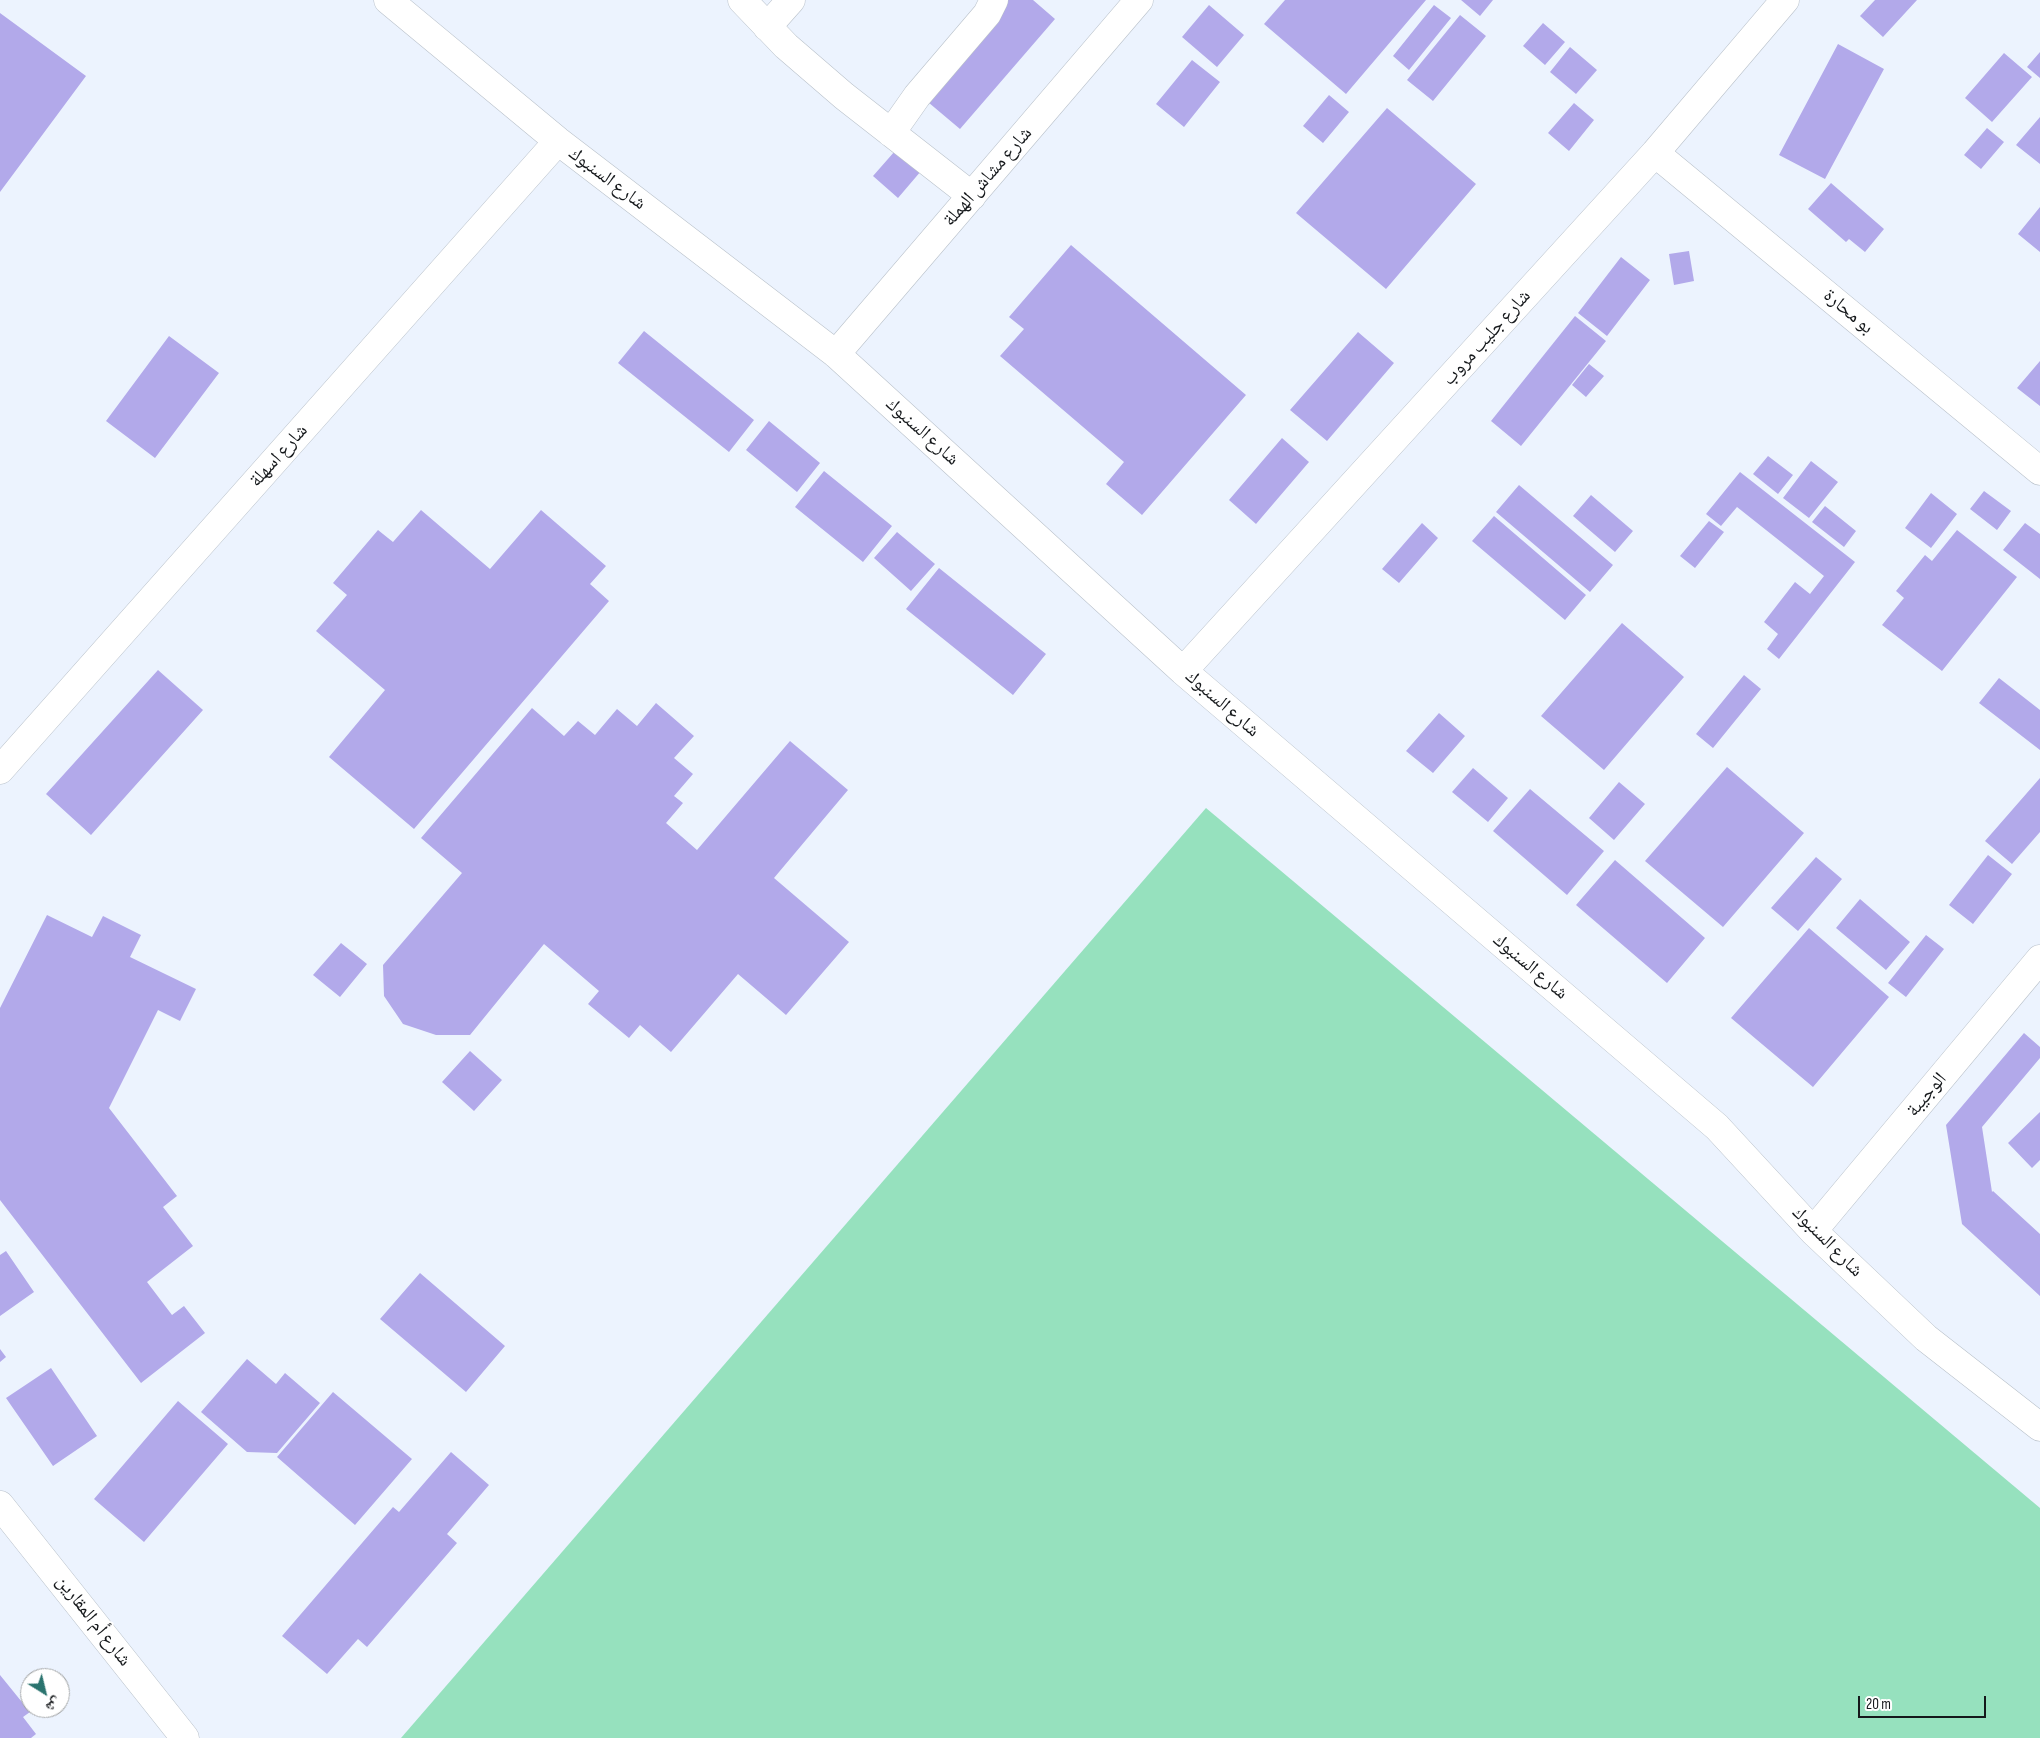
<!DOCTYPE html>
<html>
<head>
<meta charset="utf-8">
<style>
  body { margin:0 }
  #map { position:relative; width:2040px; height:1738px; overflow:hidden; background:#ecf3fe; font-family:"Sofia Sans Condensed","Noto Naskh Arabic",sans-serif }
  canvas { display:block }
  .north { position:absolute; left:20px; top:1668px; width:50px; height:50px; box-sizing:border-box; background:#fff; border:1px solid #a1a3a4; border-radius:50%; rotate:144deg; font-size:14px; font-weight:700; line-height:20px; text-align:center; color:#15181b }
  .north::after { content:''; display:block; margin:auto; width:18px; height:22px; background:#2a736e; clip-path:polygon(50% 0,100% 100%,50% 72%,0 100%) }
  .scale { position:absolute; left:1858px; top:1696px; width:128px; height:22px; box-sizing:border-box; border:2px solid #15181b; border-top:0; padding-left:6px; font-size:15px; line-height:18px; white-space:nowrap; color:#15181b; -webkit-text-stroke:4px #fff; paint-order:stroke }
</style>
</head>
<body>
<div id="map">
<canvas width="2040" height="1738"></canvas>
<div class="north">ش</div>
<div class="scale">20 m</div>
</div>
<script>
const g = document.querySelector('canvas').getContext('2d');
g.lineJoin = 'round';
function fillPath(path, color) {
  g.fillStyle = color;
  g.fill(path, 'evenodd');
}
function shape(rows) {
  const path = new Path2D();
  for (const r of rows) {
    path.moveTo(r[0], r[1]);
    for (let i = 2; i < r.length; i += 2) path.lineTo(r[i], r[i + 1]);
  }
  return path;
}
function strokePath(path, color, width, dash) {
  g.strokeStyle = color;
  g.lineWidth = width;
  g.lineCap = dash ? 'butt' : 'round';
  g.setLineDash(dash || []);
  g.stroke(path);
}
function write(font, color, halo, rows, align = 'center') {
  g.font = font + ' "Sofia Sans Condensed","Noto Naskh Arabic",sans-serif';
  g.lineWidth = 4;
  g.setLineDash([]);
  g.textBaseline = 'middle';
  g.strokeStyle = halo;
  g.fillStyle = color;
  for (const [text, x, y, turn = 0] of rows) {
    g.save();
    g.translate(x, y);
    g.rotate((+turn || 0) * Math.PI / 180);
    g.textAlign = isNaN(turn) ? turn : align;
    if (halo) g.strokeText(text, 0, 0);
    g.fillText(text, 0, 0);
    g.restore();
  }
}
fillPath(shape([
  [1206,808,2040,1508,2040,1738,401,1738]
]), '#96e1be');
fillPath(shape([
  [1005,0,1033,0,1055,19,960,129,922,97],
  [1285,0,1426,0,1346,94,1264,24],
  [1461,0,1493,0,1480,16],
  [1875,0,1917,0,1883,37,1860,16],
  [1209,5,1244,35,1217,67,1182,37],
  [1434,5,1451,18,1409,70,1393,56],
  [0,13,86,76,0,192],
  [1460,15,1486,36,1433,101,1407,80],
  [1543,23,1565,42,1545,65,1523,46],
  [1838,44,1884,69,1825,179,1779,155],
  [1570,47,1597,70,1576,94,1550,72],
  [2040,52,2040,78,2027,67],
  [2004,53,2032,77,1992,122,1965,98],
  [1192,60,1220,82,1184,127,1156,104],
  [1329,95,1349,112,1323,143,1303,126],
  [1574,103,1594,120,1569,151,1548,133],
  [1387,108,1476,184,1386,289,1296,213],
  [2040,117,2040,164,2016,145],
  [1987,128,2004,142,1981,169,1964,155],
  [902,143,927,164,898,198,873,176],
  [1831,183,1884,229,1865,252,1849,239,1846,242,1808,209],
  [2040,207,2040,252,2018,234],
  [1071,245,1246,395,1142,515,1106,484,1124,462,1000,356,1024,329,1009,317],
  [1689,251,1694,281,1674,285,1669,254],
  [1621,257,1650,280,1607,336,1578,313],
  [1575,316,1606,341,1521,446,1491,421],
  [644,331,754,420,729,452,618,363],
  [1358,332,1394,363,1327,441,1290,410],
  [169,336,219,373,155,458,106,421],
  [2040,361,2040,406,2017,388],
  [1589,364,1604,376,1586,397,1572,385],
  [769,421,820,463,797,492,746,450],
  [1282,438,1309,462,1256,524,1229,500],
  [1768,456,1793,475,1778,494,1753,474],
  [1811,461,1838,482,1809,518,1783,498],
  [824,471,892,526,863,562,795,507],
  [1740,472,1855,562,1779,659,1767,649,1778,634,1764,622,1795,582,1810,594,1824,576,1737,507,1721,526,1706,514],
  [1519,485,1613,565,1590,592,1496,512],
  [1984,491,2011,511,1997,530,1970,509],
  [1931,493,1957,514,1931,548,1905,528],
  [1591,495,1633,531,1615,552,1573,516],
  [1825,506,1856,531,1844,547,1812,522],
  [421,510,490,569,541,510,606,566,590,584,609,601,414,829,329,757,385,690,316,631,347,595,333,583,378,530,393,542],
  [1494,516,1586,595,1565,620,1472,541],
  [1709,521,1724,532,1695,568,1680,556],
  [1422,523,1438,538,1399,583,1382,569],
  [2025,523,2040,534,2040,579,2003,550],
  [1957,530,2017,577,1942,671,1882,625,1904,598,1896,591,1925,555,1932,561],
  [897,532,935,564,911,591,874,558],
  [939,568,1046,654,1013,695,906,609],
  [1622,623,1684,677,1604,770,1541,716],
  [158,670,203,710,91,835,46,794],
  [1744,675,1761,689,1713,748,1696,734],
  [1999,678,2040,710,2040,750,1979,703],
  [656,703,694,736,674,758,693,774,674,796,683,803,666,823,697,850,790,741,848,790,774,878,849,942,786,1015,738,974,671,1052,640,1025,629,1038,588,1004,599,991,544,944,470,1035,436,1035,403,1024,384,996,383,965,462,873,421,838,532,708,564,736,578,721,595,735,617,709,637,726],
  [1439,713,1465,736,1433,773,1406,751],
  [1727,767,1804,833,1723,927,1645,861],
  [1473,768,1508,798,1488,822,1452,792],
  [2040,778,2040,832,2012,864,1985,841],
  [1619,782,1645,804,1614,840,1589,818],
  [1530,789,1604,851,1567,895,1493,831],
  [1988,855,2012,874,1973,924,1949,905],
  [1816,857,1842,879,1798,931,1771,908],
  [1615,860,1705,938,1667,983,1576,905],
  [1860,899,1910,942,1886,970,1836,928],
  [47,915,92,937,103,916,141,935,130,957,196,989,180,1021,158,1010,109,1108,177,1196,163,1207,193,1246,147,1282,172,1315,184,1306,205,1333,141,1383,0,1200,0,1008],
  [1809,928,1889,997,1813,1087,1731,1018],
  [1926,935,1944,949,1906,997,1888,983],
  [341,943,367,964,340,997,313,975],
  [2024,1033,2040,1047,2040,1058,1982,1127,1992,1192,1993,1191,2040,1234,2040,1296,1962,1224,1946,1125],
  [470,1051,502,1080,474,1111,442,1082],
  [2040,1112,2040,1160,2032,1168,2008,1143],
  [6,1251,34,1292,0,1316,0,1255],
  [420,1273,505,1346,466,1392,380,1319],
  [0,1349,6,1357,0,1362],
  [247,1359,276,1384,285,1373,320,1403,277,1453,247,1452,201,1412],
  [51,1368,97,1436,53,1466,6,1398],
  [333,1392,412,1459,355,1525,277,1457],
  [178,1401,228,1444,144,1542,94,1499],
  [451,1452,489,1485,447,1534,457,1543,367,1647,358,1639,327,1674,282,1636,393,1507,399,1512],
  [0,1675,30,1712,23,1717,36,1734,31,1738,0,1738]
]), '#b2a9ea');
const minor = shape([
  [388,0,558,141,836,354,1183,671,1717,1127,1813,1231,1926,1338,2040,1427],
  [742,0,786,46,844,96,972,196],
  [767,27,791,0],
  [891,133,917,96,987,14,994,0],
  [1655,153,2040,471],
  [836,354,1139,0],
  [1183,671,1655,153,1785,0],
  [0,770,558,141],
  [1813,1231,2040,959],
  [0,1505,185,1738]
]);
strokePath(minor, '#b9c1ca', 29);
strokePath(minor, '#fff', 28);
write('19px', '#15181b', '#fff', [
  ["شارع مشاش الهملة",988,177,-49],
  ["شارع السنبوك",607,179,37],
  ["بو محارة",1848,312,40],
  ["شارع جليب مروب",1487,338,-48],
  ["شارع السنبوك",922,432,42],
  ["شارع اسهلة",279,456,-48],
  ["شارع السنبوك",1222,704,41],
  ["شارع السنبوك",1530,967,40],
  ["الوجيبة",1927,1095,-50],
  ["شارع السنبوك",1827,1242,45],
  ["شارع أم المقارين",93,1621,52]
]);
</script>
</body>
</html>
